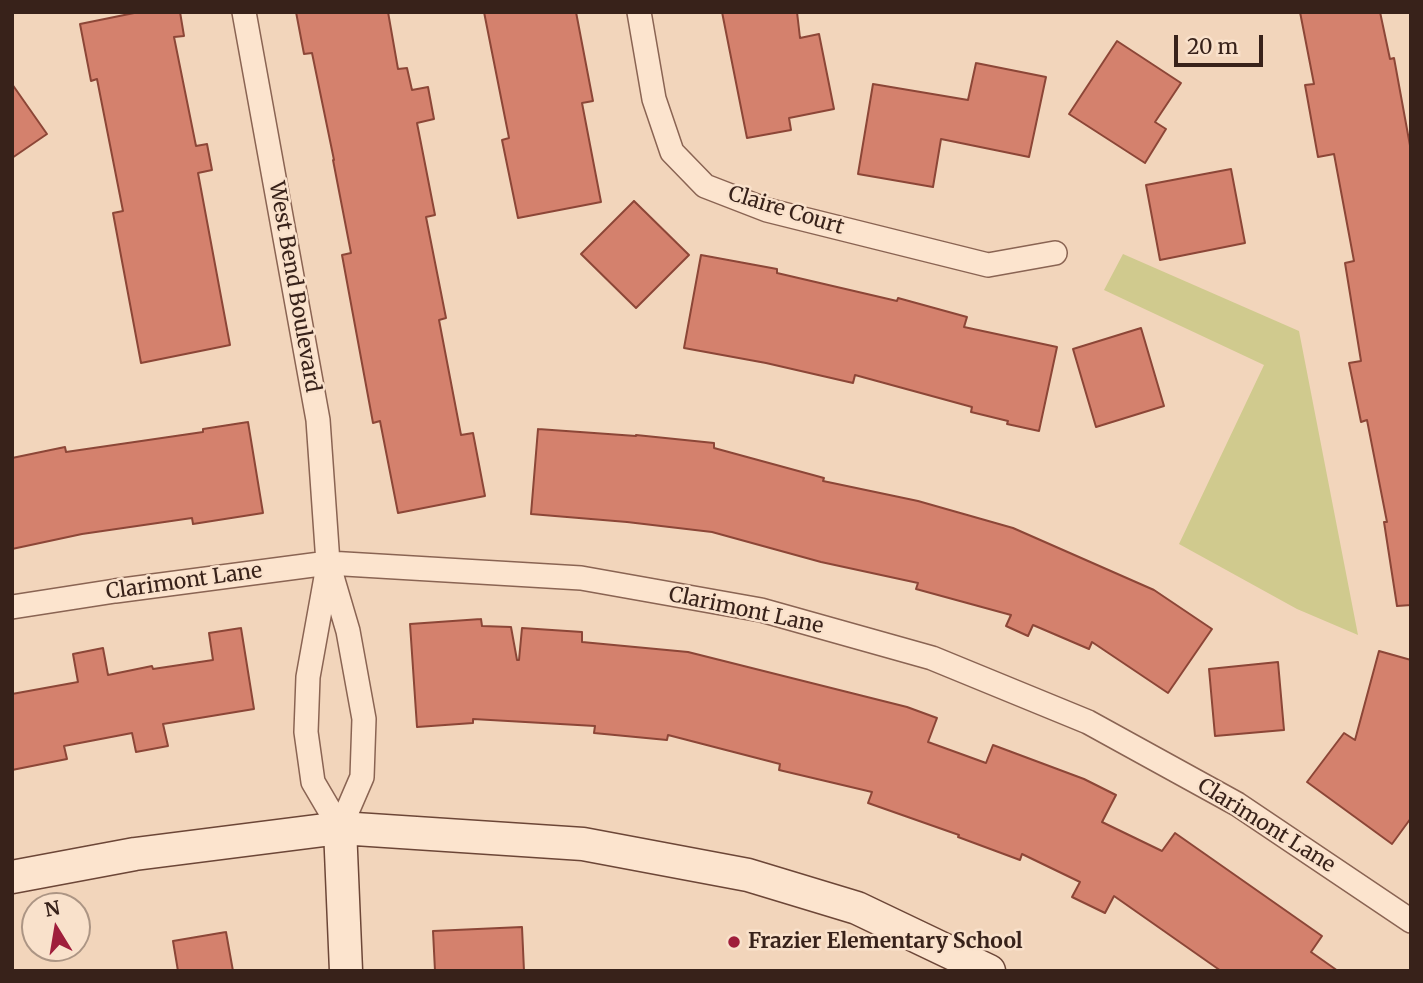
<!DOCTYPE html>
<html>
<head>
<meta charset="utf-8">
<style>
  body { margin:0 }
  #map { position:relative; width:1423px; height:983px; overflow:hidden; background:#f2d5bb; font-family:Merriweather,serif }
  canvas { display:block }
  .frame { position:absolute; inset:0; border:14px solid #38221a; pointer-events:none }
  .north { position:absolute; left:21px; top:892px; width:70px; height:70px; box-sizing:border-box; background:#f9e1cb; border:2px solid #ac9584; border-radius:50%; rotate:349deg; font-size:19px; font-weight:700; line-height:28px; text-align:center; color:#38221a }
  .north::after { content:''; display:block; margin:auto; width:24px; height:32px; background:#9f1e3b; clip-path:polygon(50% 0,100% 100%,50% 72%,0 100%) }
  .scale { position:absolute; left:1174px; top:35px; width:89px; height:32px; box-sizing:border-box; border:4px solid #38221a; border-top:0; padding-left:9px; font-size:21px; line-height:24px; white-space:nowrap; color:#38221a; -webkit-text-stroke:5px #f9e1cb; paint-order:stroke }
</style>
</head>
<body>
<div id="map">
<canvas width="1423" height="983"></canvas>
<div class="frame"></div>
<div class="north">N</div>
<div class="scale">20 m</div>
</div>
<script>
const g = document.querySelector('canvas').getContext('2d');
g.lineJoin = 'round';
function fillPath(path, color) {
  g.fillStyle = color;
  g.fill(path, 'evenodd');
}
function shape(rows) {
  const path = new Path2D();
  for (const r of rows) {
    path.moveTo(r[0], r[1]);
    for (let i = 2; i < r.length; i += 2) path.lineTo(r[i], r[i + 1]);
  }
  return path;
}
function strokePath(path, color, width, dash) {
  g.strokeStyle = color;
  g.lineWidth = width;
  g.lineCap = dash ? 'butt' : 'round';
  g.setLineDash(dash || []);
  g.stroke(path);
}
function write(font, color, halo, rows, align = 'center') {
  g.font = font + ' Merriweather,serif';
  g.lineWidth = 5;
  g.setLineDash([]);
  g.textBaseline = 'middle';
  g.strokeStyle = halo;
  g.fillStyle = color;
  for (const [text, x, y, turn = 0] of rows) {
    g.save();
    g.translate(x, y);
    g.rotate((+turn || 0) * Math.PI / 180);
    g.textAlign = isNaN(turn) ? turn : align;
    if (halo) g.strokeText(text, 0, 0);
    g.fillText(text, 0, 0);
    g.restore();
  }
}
fillPath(shape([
  [1123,254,1299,331,1358,635,1297,609,1179,544,1264,365,1104,290]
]), '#d0ca8e');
const building = shape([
  [139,12,180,12,184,36,174,37,196,146,207,144,212,170,198,173,230,345,141,363,113,213,123,211,97,79,91,81,80,24,139,12],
  [296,12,388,12,398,69,407,68,412,90,428,87,434,119,417,123,435,215,426,217,446,318,439,320,461,435,473,433,485,496,398,513,380,421,373,423,342,255,351,253,333,160,334,160,312,53,304,54,296,12],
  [484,12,576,12,593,101,582,103,601,202,518,218,502,140,509,138,484,12],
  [722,12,797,12,800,38,819,34,834,109,789,118,791,130,747,138,722,12],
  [1300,12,1380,12,1390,59,1394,58,1411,151,1411,605,1397,606,1384,522,1387,522,1367,420,1361,422,1349,363,1361,361,1345,263,1354,261,1334,154,1318,157,1305,85,1314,84,1300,12],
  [1117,41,1181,83,1155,122,1166,129,1145,163,1069,114,1117,41],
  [976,63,1046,77,1029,157,941,139,933,187,858,174,873,84,968,100,976,63],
  [12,84,47,134,12,158,12,84],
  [1231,169,1245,243,1160,260,1146,185,1231,169],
  [634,201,689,255,636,308,581,254,634,201],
  [701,255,777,269,777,273,897,301,898,298,967,317,964,327,1057,347,1039,431,1007,424,1008,421,971,412,972,407,855,375,853,383,766,363,684,348,701,255],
  [1141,328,1164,406,1096,427,1073,349,1141,328],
  [248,422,263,513,193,524,192,518,82,534,12,549,12,458,65,447,66,452,203,432,203,429,248,422],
  [538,429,636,436,636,435,714,443,714,448,824,478,823,481,918,501,1013,528,1154,590,1212,629,1168,693,1092,642,1089,649,1033,625,1028,636,1006,626,1011,615,916,589,918,583,821,562,712,532,627,522,531,514,538,429],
  [481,619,482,626,511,627,517,660,519,660,522,628,582,632,582,642,688,652,907,707,937,718,928,742,986,763,993,745,1084,779,1116,795,1102,822,1162,851,1175,833,1322,936,1311,952,1338,971,1221,971,1114,896,1105,913,1072,897,1080,882,1022,854,1020,860,958,837,959,835,868,803,872,792,779,770,780,764,668,735,667,740,594,733,595,726,473,719,473,723,417,727,410,624,481,619],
  [241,628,254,709,163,724,168,746,136,752,132,733,64,746,67,759,12,770,12,694,78,682,73,654,103,648,108,675,152,666,153,669,213,660,209,633,241,628],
  [1379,651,1411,660,1411,818,1392,844,1307,782,1344,733,1355,740,1379,651],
  [1278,662,1284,730,1215,736,1209,669,1278,662],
  [522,927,524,971,435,971,433,931,522,927],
  [226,932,233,971,178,971,173,941,226,932]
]);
fillPath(building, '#d4816d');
strokePath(building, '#8c4637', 2);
const street = shape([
  [244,12,318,420,328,563,348,631,364,719,362,777,340,828],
  [639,12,654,99,672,152,705,186,767,210,988,265,1055,253],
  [328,566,308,677,306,732,313,782,340,828],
  [12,607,115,591,328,563,581,578,761,610,932,658,1088,722,1237,804,1411,921]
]);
const secondary = shape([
  [340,828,346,971],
  [12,877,135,854,340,828,583,844,748,875,857,908,989,971]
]);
strokePath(street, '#8a6453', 26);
strokePath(secondary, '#6c4637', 35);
strokePath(street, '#fce4ce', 23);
strokePath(secondary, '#fce4ce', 32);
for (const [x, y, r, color] of [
  [734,942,7,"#9f1e3b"]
]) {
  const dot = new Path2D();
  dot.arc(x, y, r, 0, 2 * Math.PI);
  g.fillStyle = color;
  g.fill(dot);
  strokePath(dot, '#f9e1cb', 2.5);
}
write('21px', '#38221a', '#f9e1cb', [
  ["Claire Court",786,211,17],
  ["West Bend Boulevard",294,287,80],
  ["Clarimont Lane",184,582,-8],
  ["Clarimont Lane",746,611,12],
  ["Clarimont Lane",1266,826,32]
]);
write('bold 21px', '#38221a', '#f9e1cb', [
  ["Frazier Elementary School",748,942]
], 'left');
</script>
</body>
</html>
